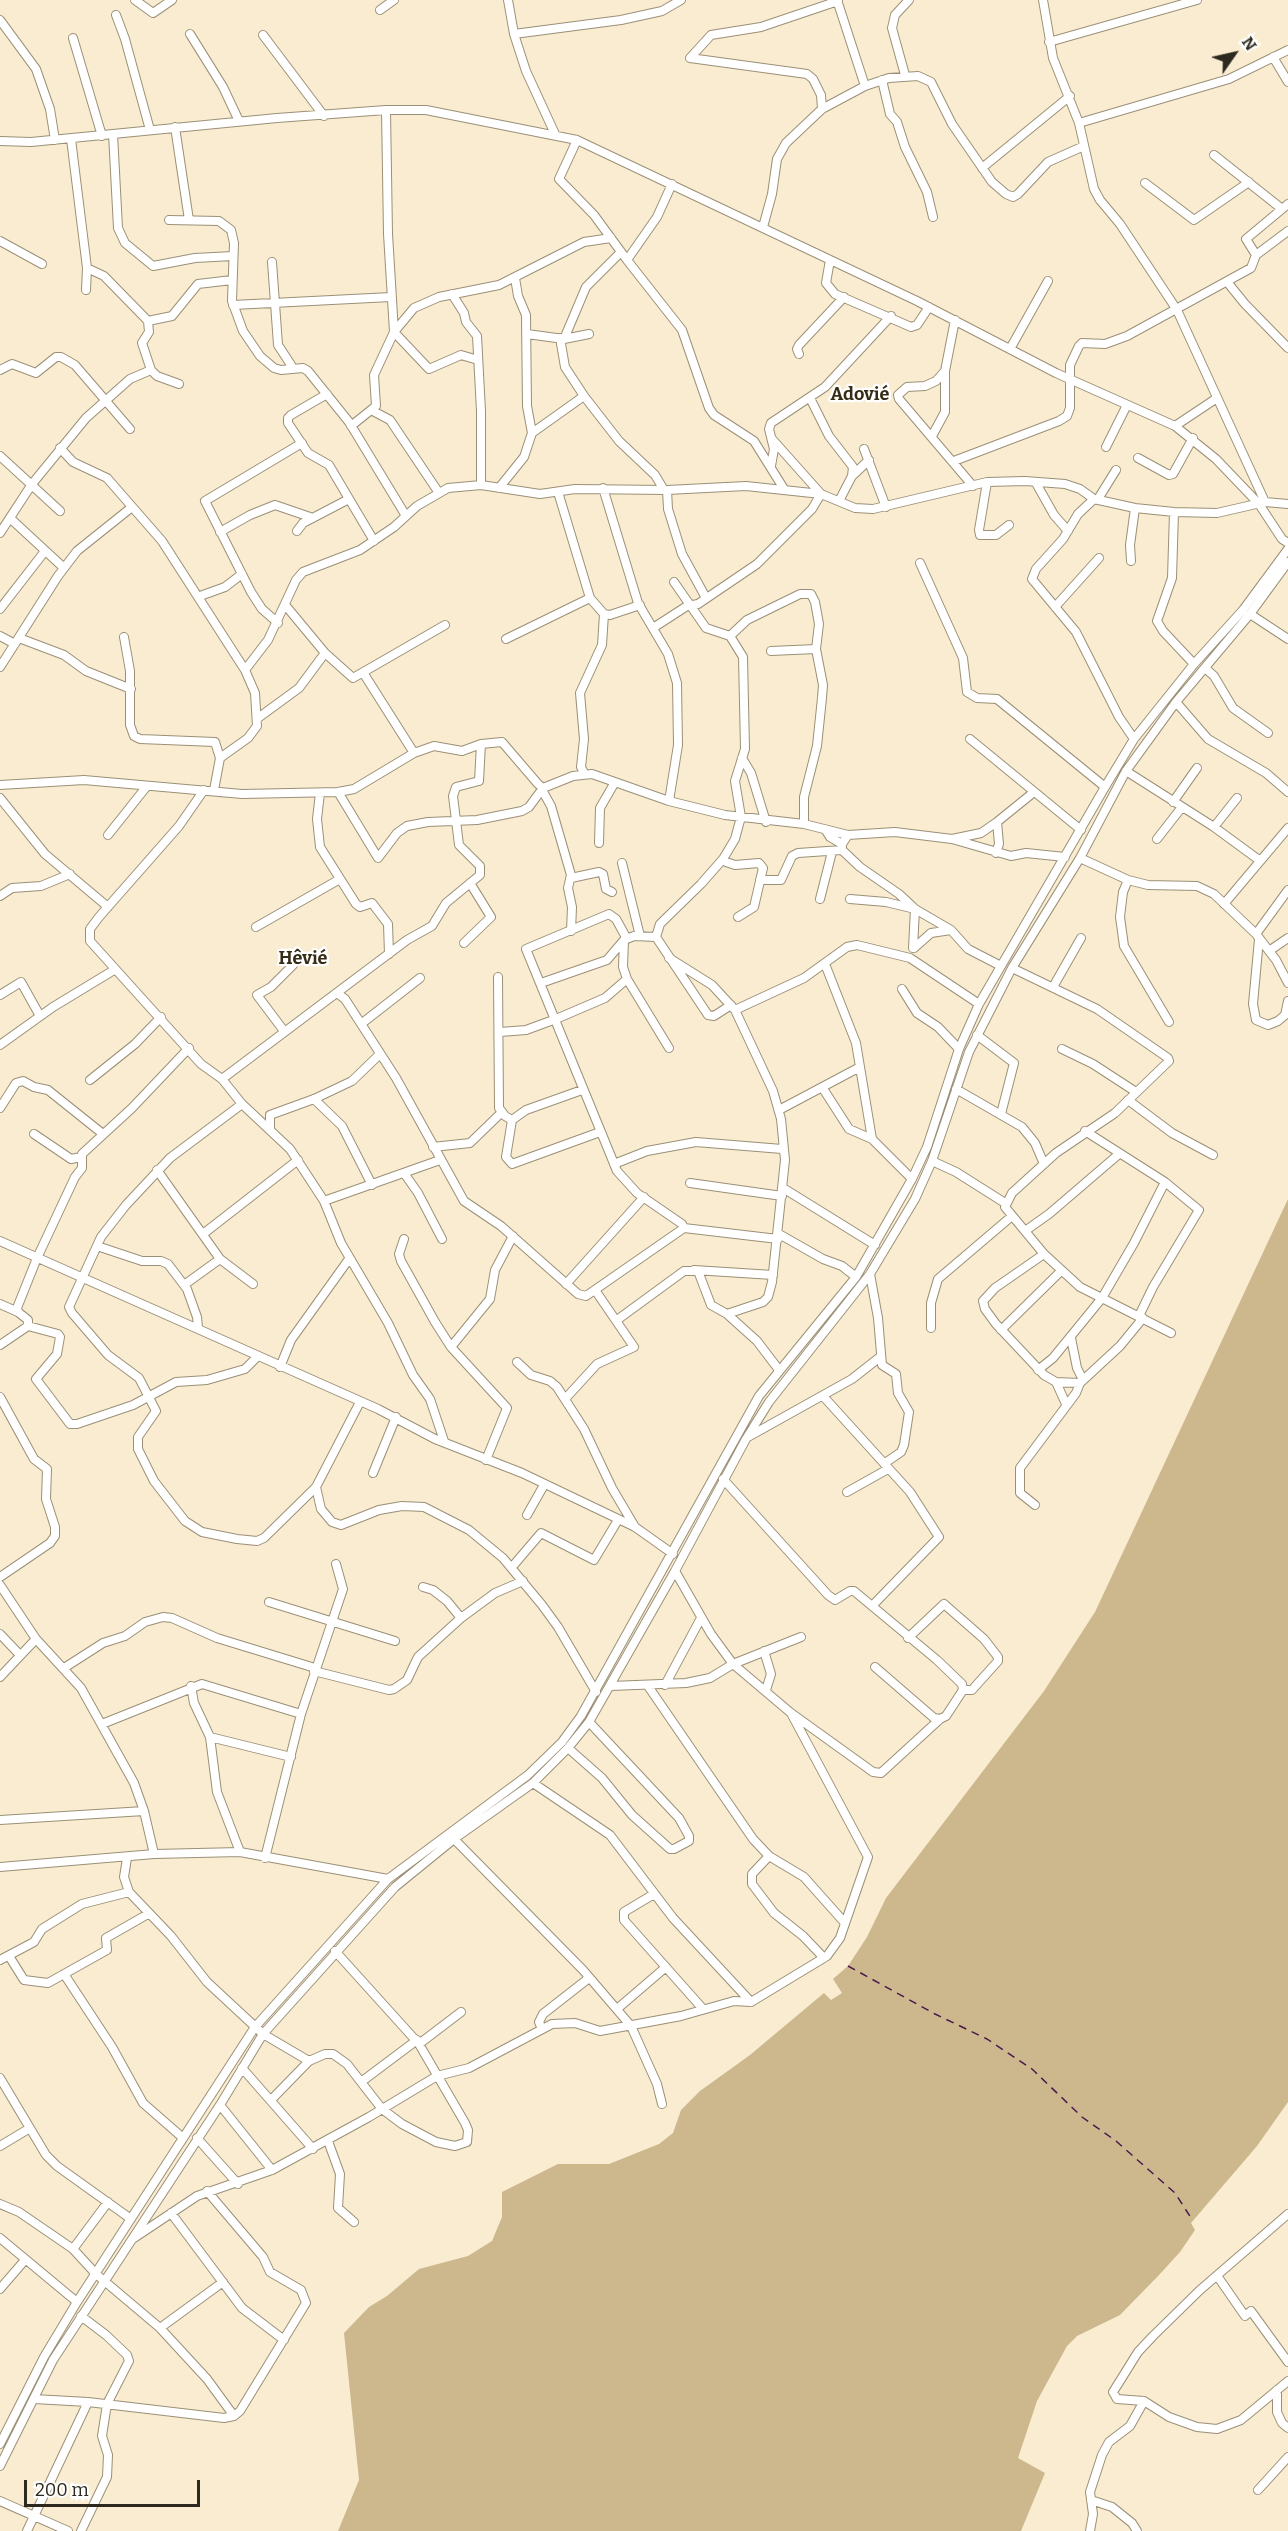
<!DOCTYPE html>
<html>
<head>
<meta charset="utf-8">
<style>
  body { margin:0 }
  #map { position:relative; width:1288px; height:2531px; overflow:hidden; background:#f9ecd1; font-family:Bitter,serif }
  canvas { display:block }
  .north { position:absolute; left:1204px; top:24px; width:60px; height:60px; -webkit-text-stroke:4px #fff; paint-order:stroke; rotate:56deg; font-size:16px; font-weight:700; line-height:24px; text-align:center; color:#2d291e }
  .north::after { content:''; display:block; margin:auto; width:21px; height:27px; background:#2d291e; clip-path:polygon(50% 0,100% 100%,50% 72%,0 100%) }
  .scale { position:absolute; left:24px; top:2480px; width:176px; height:27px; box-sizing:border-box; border:3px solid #2d291e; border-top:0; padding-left:8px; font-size:18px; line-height:21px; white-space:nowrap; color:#2d291e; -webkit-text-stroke:4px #fff; paint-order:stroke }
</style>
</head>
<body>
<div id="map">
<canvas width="1288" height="2531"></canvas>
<div class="north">N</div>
<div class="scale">200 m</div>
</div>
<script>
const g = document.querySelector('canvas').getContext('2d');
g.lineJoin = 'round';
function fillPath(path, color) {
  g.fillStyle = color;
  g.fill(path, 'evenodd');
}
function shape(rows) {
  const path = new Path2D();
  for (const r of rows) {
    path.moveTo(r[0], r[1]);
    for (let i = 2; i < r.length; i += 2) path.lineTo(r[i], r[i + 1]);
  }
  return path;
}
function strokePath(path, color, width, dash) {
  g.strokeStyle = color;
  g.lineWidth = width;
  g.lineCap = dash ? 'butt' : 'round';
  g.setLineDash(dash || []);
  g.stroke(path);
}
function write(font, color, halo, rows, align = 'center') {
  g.font = font + ' Bitter,serif';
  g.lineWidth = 4.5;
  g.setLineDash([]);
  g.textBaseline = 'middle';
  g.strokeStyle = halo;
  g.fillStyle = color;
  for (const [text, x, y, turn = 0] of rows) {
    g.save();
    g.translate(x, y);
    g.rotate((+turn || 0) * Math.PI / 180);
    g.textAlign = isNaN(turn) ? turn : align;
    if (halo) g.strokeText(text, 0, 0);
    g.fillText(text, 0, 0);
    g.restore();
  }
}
fillPath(shape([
  [1288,1199,1288,2102,1257,2146,1191,2223,1195,2230,1180,2252,1159,2275,1120,2315,1077,2336,1067,2346,1037,2401,1018,2458,1045,2473,1021,2531,338,2531,359,2480,344,2333,369,2307,387,2296,419,2269,468,2256,492,2241,502,2217,502,2192,558,2164,609,2164,659,2144,673,2133,681,2110,700,2091,750,2055,824,1993,831,2000,842,1993,833,1979,848,1966,867,1937,886,1898,1044,1691,1095,1612]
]), '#cdb88d');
strokePath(shape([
  [848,1966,935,2014,987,2039,1032,2069,1082,2117,1116,2141,1175,2193,1193,2221]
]), '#4b194e', 1.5, [8, 6]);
const minor = shape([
  [135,0,153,13,172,0],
  [508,0,514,34,526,71,555,134],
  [837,0,865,86],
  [1043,0,1053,58,1079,123,1094,189,1100,200,1120,224,1177,310,1265,502],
  [380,10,394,0],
  [116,15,125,39,150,130],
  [0,20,36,69,50,109,55,140],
  [190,34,223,87,239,121],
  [514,34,621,20,662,11,681,0],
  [263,35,324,116],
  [73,38,102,136],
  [1049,42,1197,0],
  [1273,57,1288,82],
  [905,75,892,28,895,15,909,0],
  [882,80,890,114,897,122,905,147,927,192,933,217],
  [822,109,821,95,813,79,807,74,690,58,711,35,761,27,838,1],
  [386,110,388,234,394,332,429,369,461,355,478,360],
  [1079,123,1229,79,1288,50],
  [175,127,189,220],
  [113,134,118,228,125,243,153,266,195,258,233,256],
  [71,139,87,268,86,290],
  [577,140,559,179,594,215,627,260],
  [0,141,31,142,277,118,386,110,426,110,577,140,917,301,1056,373,1175,426,1216,459,1259,504,1282,539,1288,543],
  [1214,155,1282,209],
  [982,168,1070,96],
  [1145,183,1194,220,1249,182],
  [672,184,657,217,627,260,682,330,709,408,714,415,754,441,784,489],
  [169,220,219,221,231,230,234,243,232,301,243,331,260,356,274,368,281,370,303,368,308,371,349,422,406,516],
  [763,227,772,194,777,159,786,143,822,109,865,86,889,78,918,76,931,82,952,124,992,182,1006,194,1013,197,1018,194,1048,162,1084,146],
  [0,241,42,264],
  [1256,255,1288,231],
  [830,260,826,283,835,294,911,327,917,325,929,307],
  [272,262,278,345,293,368],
  [87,268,104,276,148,321,172,316,198,284,232,280],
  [1228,283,1245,304,1288,348],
  [452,294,464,313,466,322,477,336,481,411,481,485],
  [233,305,391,297],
  [955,320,945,371,936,381,925,386,907,387,898,395,899,399,973,486],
  [148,321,149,332,142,343,151,370,157,376,179,384],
  [527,334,564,339,589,334],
  [560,338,565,367,584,396,619,441,655,475,664,490],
  [564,339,586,287,621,252],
  [1010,349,1048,281],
  [799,354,797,349,799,345,844,297],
  [0,370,12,364,36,373,56,357,61,357,75,365,130,429],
  [327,394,291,415,288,418,288,423,308,453,329,465,374,541],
  [810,398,829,436,853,467,852,476,839,501],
  [373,411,390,420,439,493],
  [351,426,376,406,374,375,394,332,414,308,439,297,499,285,584,242,611,238],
  [1175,426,1217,398],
  [532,433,584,396],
  [932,436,945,412,945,371],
  [1106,447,1127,405],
  [60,448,73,462,107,478,162,541,245,670,255,693,257,726,248,738,220,758],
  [864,449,886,507],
  [0,456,60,511],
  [1138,458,1169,475,1173,474,1193,438],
  [954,461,1059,421,1067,416,1070,408,1070,365,1079,346,1082,343,1105,344,1127,336,1251,268,1256,255,1246,239,1288,204],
  [771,466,774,449,769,429,771,423,825,387,891,316],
  [852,476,869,460],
  [987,482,979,530,980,535,996,535,1009,525],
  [1036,483,1054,515,1068,531],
  [499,488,524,457,532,433,527,406,526,315,518,296,515,278],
  [603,488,638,603,668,654,677,683,678,745,669,801],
  [667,490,668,509,682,554,706,598],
  [558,492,590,598,604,614,610,615,640,605],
  [1094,499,1078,514,1063,539,1036,569,1032,579,1076,632,1119,717,1134,739],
  [1098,499,1116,470],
  [1174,512,1172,578,1157,621,1163,631,1194,664],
  [11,519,64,568],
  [297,531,303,523,349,499],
  [220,532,250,515,275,505,313,518],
  [0,533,32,484,86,418,130,379,151,370],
  [1131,561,1130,545,1135,508],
  [920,563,963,658,967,692,977,698,997,699,1105,787],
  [674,582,706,628,730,636,743,657,745,749,735,781,741,817,735,839,723,859,701,884,660,924,656,937,708,1015,714,1016,731,1005],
  [200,596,225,587,242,574],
  [286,606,325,653,353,678,445,625],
  [1055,607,1099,558],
  [0,609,45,551],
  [1250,614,1288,639],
  [278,623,262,609,251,592,205,501,302,443],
  [653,628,687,606,698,604,757,564,812,509,821,494,772,439],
  [0,636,15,644],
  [730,636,747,620,800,594,811,594,815,602,819,624,816,649,823,685,822,698,817,746,804,797,804,824],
  [124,637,130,671,130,725,134,736,140,739,215,742,220,758,214,790],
  [19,638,64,655,86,671,131,689],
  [506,639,590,598],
  [771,651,816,649],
  [0,667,58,576,77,551,132,507],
  [1205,668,1214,676,1233,708,1268,733],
  [245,670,268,640,296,580,303,572,360,550,394,527,417,506,448,488,481,485,540,494,575,489,667,490,746,486,821,494,855,508,873,509,987,482,1025,481,1065,484,1080,489,1094,499,1135,508,1174,512,1217,513,1265,502,1288,504],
  [364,674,414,753],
  [1176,702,1208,739,1266,773,1288,792],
  [258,718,299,688,325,653],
  [970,739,1081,830],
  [742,758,751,773,766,822],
  [1126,771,1214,827,1259,860],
  [584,773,581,767,584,739,580,693,602,645,604,614],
  [0,785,84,780,242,794,338,792,354,789,414,753,434,746,462,751,481,744,502,742,538,784,543,788,573,776,592,774,669,801,725,815,804,824,848,835,895,832,952,839,1011,856,1026,853,1065,857],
  [204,790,179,826,99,917,90,929,90,941,201,1064,222,1079,242,1104,290,1149,324,1201,341,1243,388,1323,413,1375,430,1399,444,1441],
  [542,790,551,806,571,875,568,888,572,907,571,931],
  [338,792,378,858,397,833,407,826,428,822,477,820,522,811,529,807,543,788],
  [320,793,317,819,320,847,356,904,360,907,372,903,388,924,389,954],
  [0,798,45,854,108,907],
  [1173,802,1197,768],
  [1214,827,1237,798],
  [825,829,830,837,842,844],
  [108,835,147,786],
  [848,835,842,844,842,850,860,867,899,894,915,909,951,930,968,949,1001,966],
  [952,839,981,833,997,822],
  [1157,839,1182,807],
  [599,843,600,808,615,782],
  [996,853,999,844,997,822,1034,792],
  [1080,858,1128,880,1148,885,1197,886,1214,894,1256,934,1276,960,1288,983],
  [723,859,726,862,735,865,759,863,763,868,754,907,738,917],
  [622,863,640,936],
  [571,878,599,872,603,874,606,889,612,892],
  [760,880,781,880,792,856,798,853,842,850],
  [1128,880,1123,892,1120,917,1124,946,1169,1022],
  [0,896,12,888,41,886,70,874],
  [820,899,832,852],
  [850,899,886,902,915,909,913,948],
  [1224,904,1288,828],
  [256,927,340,879],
  [1256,934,1288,890],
  [1259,939,1253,1004,1256,1020,1268,1025,1278,1021,1285,1015,1288,1001],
  [624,940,623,967,627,979,669,1048],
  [464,943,491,917,470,883],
  [914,948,931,933,951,930],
  [1269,951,1288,938],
  [825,964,856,1043,872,1139,912,1179],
  [1012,968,1097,1009,1168,1058,1169,1061,1115,1113,1056,1153,1012,1193,1005,1207,1044,1254,1080,1287,1171,1333],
  [498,977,499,1108,505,1116,512,1120],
  [541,983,607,960,624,940,634,936,656,937],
  [1053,987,1081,938],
  [902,989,917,1013,938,1027,959,1049],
  [337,993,345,999,396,1078,464,1201,501,1226,578,1294,586,1296,684,1228,682,1224,637,1193,617,1171,526,949,609,914,616,919,627,939],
  [0,995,21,982,40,1016],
  [735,1010,804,978,847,947,857,945,910,958,979,1004],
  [361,1024,420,978],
  [284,1031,257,995,271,987,293,965],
  [500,1032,526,1030,556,1019,605,998,627,979],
  [977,1035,1014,1063,1001,1114],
  [0,1045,53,1007,114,970],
  [1062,1049,1093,1064,1136,1092],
  [222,1079,407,940,432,926,446,903,480,875,480,866,459,845,453,796,456,787,479,781,481,744],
  [90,1080,135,1044,161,1017],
  [822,1087,849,1129,872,1139],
  [956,1089,1022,1127,1035,1143,1044,1164],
  [314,1099,342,1126,372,1185],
  [1128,1100,1172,1133,1213,1155],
  [242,1104,170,1158,126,1205,101,1237,69,1307,72,1313,108,1355,139,1378,156,1411,138,1437,138,1449,154,1481,185,1521,202,1532,237,1539,257,1541,264,1538,316,1487,360,1402],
  [0,1108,16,1083,23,1081,34,1087,48,1090,103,1134],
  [779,1110,860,1067],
  [512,1120,506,1157,512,1164,600,1132],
  [512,1120,526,1110,582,1090],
  [270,1129,270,1115,314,1099,352,1081,380,1054],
  [1085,1131,1165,1182,1199,1210,1153,1287,1139,1316],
  [34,1134,71,1159,81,1157],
  [433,1147,470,1143,501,1113],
  [932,1161,956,1172,1005,1203],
  [614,1164,647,1151,696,1142,782,1149],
  [157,1170,220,1259,253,1284],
  [404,1173,418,1193,442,1239],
  [690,1183,782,1196],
  [783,1188,875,1245],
  [324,1201,440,1160],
  [684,1228,778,1239],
  [1025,1231,1049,1214,1119,1154],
  [203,1234,298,1160],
  [779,1234,823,1259,842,1266,856,1277],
  [404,1239,399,1254,401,1261,435,1322,451,1347,507,1408,486,1460],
  [0,1241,378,1409,435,1439,522,1473,635,1527,673,1554],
  [97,1246,142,1261,161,1261,168,1264,187,1289,197,1317,198,1328],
  [1044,1254,995,1288,983,1301,985,1309,996,1324,1044,1375,1056,1382,1080,1383,1120,1346,1143,1318],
  [694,1270,773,1275],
  [870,1274,878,1318,882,1365,896,1374,898,1393,909,1412,904,1445,901,1452,885,1463],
  [566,1284,644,1197],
  [184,1285,220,1259],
  [0,1304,18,1312,28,1320,28,1326],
  [18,1312,17,1308,37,1258,75,1177,82,1168,82,1154,132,1108,189,1048],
  [727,1314,757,1341,779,1370],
  [617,1320,684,1271,698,1271,711,1305,727,1314,763,1302,768,1297,772,1282,785,1160,781,1119,773,1091,735,1010,712,985,669,958],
  [931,1328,931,1303,938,1279,1012,1216],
  [1001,1330,1061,1271],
  [1071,1338,1077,1368,1083,1380],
  [0,1345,28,1326,58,1334,60,1337,57,1354,36,1379,70,1424,77,1424,133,1405,176,1382,207,1380,245,1369,257,1357],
  [451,1347,490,1299,495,1270,513,1236],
  [517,1362,531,1375,550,1381,557,1387,584,1429,612,1488,635,1527],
  [280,1367,291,1340,349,1259],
  [1038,1370,1053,1358,1102,1298,1134,1243,1165,1182],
  [1056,1382,1066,1404],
  [823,1396,910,1492,939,1537,873,1605],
  [0,1397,34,1459,47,1469,46,1499,55,1527,55,1536,50,1543,0,1577],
  [565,1399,597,1364,634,1347,595,1290],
  [748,1437,852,1379,880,1357],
  [373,1473,396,1417],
  [723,1479,828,1595,835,1600,850,1591,854,1591,937,1660,962,1684,963,1690,946,1716,940,1719,934,1718,875,1667],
  [316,1487,321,1509,332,1522,341,1525,379,1510,402,1506,424,1507,469,1530,503,1558,542,1605,558,1627,596,1692],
  [847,1492,888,1469],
  [1035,1505,1020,1493,1020,1468,1076,1393,1080,1383],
  [527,1515,544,1485],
  [512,1567,541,1533,594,1560,618,1520],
  [675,1571,711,1634,733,1664,791,1713,873,1772,881,1773,940,1719],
  [0,1585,36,1639,81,1688,134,1783,144,1811,154,1854],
  [423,1587,433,1590,447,1601,461,1618],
  [269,1602,395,1641],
  [0,1634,20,1655],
  [908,1638,944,1604,984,1639,998,1657,998,1661,972,1690,963,1690],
  [764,1651,771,1674,766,1690],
  [64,1668,103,1643,125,1636,145,1622,163,1617,172,1618,217,1638,315,1668],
  [314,1671,389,1690,394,1689,407,1680,418,1657,461,1618,495,1593,523,1581],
  [0,1677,36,1639],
  [665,1685,701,1618],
  [191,1686,194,1703,210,1737,217,1792,240,1852],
  [611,1686,686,1683,710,1678,733,1664,801,1637],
  [648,1686,753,1839,769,1856,804,1877,844,1922],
  [102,1724,202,1684,301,1714],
  [210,1737,291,1757],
  [568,1748,602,1778,632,1815,670,1849,674,1849,689,1841,689,1836,679,1818,589,1722],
  [533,1783,610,1835,673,1918,751,2002],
  [0,1820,144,1811],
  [454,1839,583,1970,631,2026,657,2084,662,2104],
  [769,1856,752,1874,752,1884,774,1913,803,1936,824,1958],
  [127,1858,124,1877,129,1892,171,1936,207,1982,263,2034,309,2061],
  [265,1858,301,1714,343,1589,336,1564],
  [0,1867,154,1854,240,1852,388,1879],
  [654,1894,624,1912,624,1920,703,2009],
  [9,1956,24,1980,48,1983,107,1950,106,1938,148,1914],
  [0,1960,34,1942,42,1929,82,1904,129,1892],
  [64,1974,112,2047,143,2103,183,2138],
  [617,2009,666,1967],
  [542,2029,539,2022,543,2014,589,1978],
  [419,2044,461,2012],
  [242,2068,313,2149],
  [0,2078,46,2155,57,2166,131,2219],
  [361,2082,417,2040],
  [271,2100,309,2061,325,2054,333,2054,347,2064,382,2109,402,2124,436,2142,455,2146,467,2142,468,2130,465,2123,419,2044,335,1951],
  [220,2105,272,2170],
  [197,2138,238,2184],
  [328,2141,340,2174,338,2208,354,2222],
  [0,2146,30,2128],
  [0,2204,19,2212,73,2249,96,2274,160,2328,207,2379,234,2416],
  [171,2213,242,2308,284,2340],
  [1288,2214,1200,2290,1153,2336,1138,2352,1113,2392,1117,2399,1144,2401,1169,2417,1197,2427,1217,2429,1241,2420,1288,2381],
  [0,2238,77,2302],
  [134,2238,197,2196,272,2170,369,2117,437,2076,469,2068,552,2024,575,2023,600,2031,681,2016,734,2001,751,2002,827,1956,840,1938,868,1857,791,1713],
  [73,2249,108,2202],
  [1218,2277,1245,2316,1251,2311,1288,2362],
  [0,2289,25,2260],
  [160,2328,223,2282],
  [1277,2390,1277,2412,1282,2423,1288,2428],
  [34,2399,88,2402,224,2418,234,2416,240,2411,306,2303,301,2290,270,2272,263,2257,207,2191],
  [0,2444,44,2357,77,2302,255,2027,388,1879,528,1775,562,1742,581,1716,759,1396,856,1277,912,1179,927,1147,959,1049,979,1004,1105,787,1134,739,1194,664,1243,610,1288,549],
  [0,2466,53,2360,220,2105,263,2034,395,1887,454,1839,533,1783,568,1748,589,1722,675,1571,746,1439,769,1402,870,1274,915,1199,932,1161,969,1052,1012,968,1080,858,1126,771,1176,702,1250,614,1288,562],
  [1258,2490,1288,2457],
  [1091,2500,1112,2507,1132,2523,1137,2531],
  [0,2501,68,2531],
  [27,2531,88,2402],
  [81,2531,107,2477,108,2455,102,2436,107,2404,129,2361,127,2355,106,2335,81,2316],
  [1090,2531,1093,2514,1090,2492,1102,2455,1109,2442,1130,2426,1144,2401]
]);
strokePath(minor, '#9b9077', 10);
strokePath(minor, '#fff', 8);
write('bold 18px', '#362c16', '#fff', [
  ["Adovié",860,395],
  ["Hêvié",303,959]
]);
</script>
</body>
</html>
